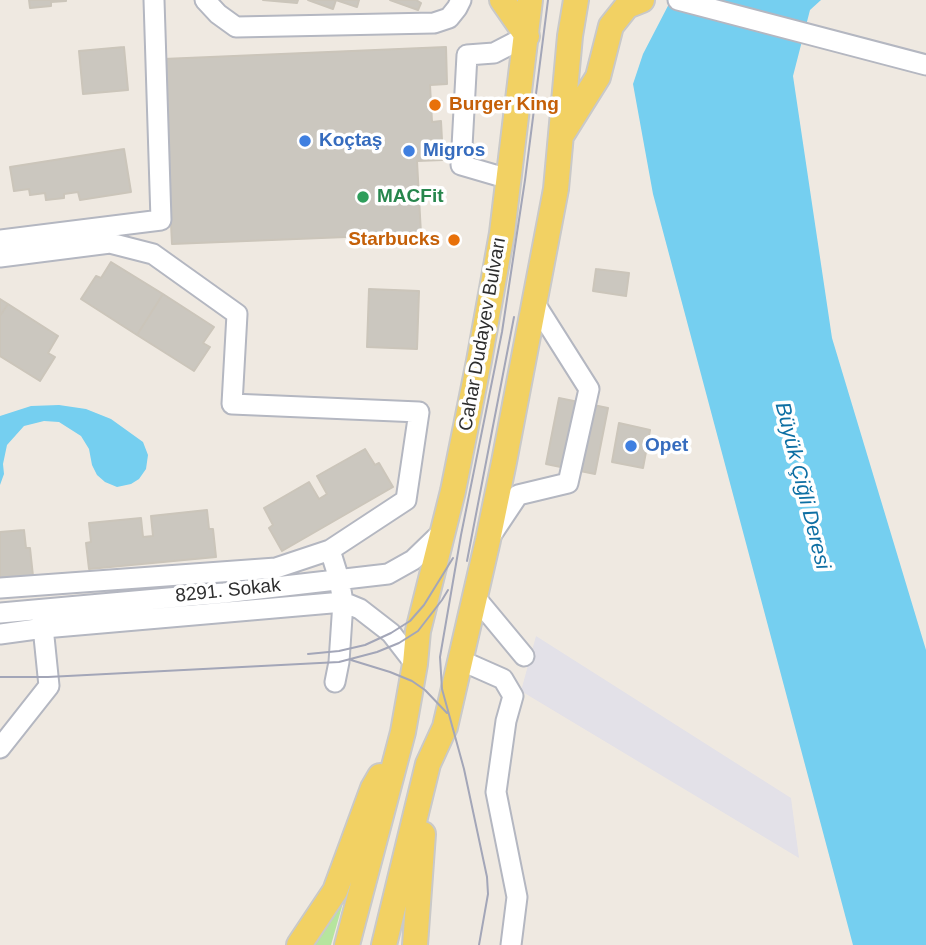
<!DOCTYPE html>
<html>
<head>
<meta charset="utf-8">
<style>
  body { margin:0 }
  canvas { display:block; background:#efe9e1 }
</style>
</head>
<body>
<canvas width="926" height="945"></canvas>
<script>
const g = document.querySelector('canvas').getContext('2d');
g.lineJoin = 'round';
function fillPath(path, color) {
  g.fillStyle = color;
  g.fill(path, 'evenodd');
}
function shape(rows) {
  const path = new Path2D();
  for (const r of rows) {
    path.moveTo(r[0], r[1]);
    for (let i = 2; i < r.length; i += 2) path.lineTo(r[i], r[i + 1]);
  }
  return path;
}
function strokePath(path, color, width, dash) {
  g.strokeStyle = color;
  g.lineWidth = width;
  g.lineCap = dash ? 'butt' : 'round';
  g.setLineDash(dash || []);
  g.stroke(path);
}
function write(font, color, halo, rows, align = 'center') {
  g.font = font + ' Arial,sans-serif';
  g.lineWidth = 7;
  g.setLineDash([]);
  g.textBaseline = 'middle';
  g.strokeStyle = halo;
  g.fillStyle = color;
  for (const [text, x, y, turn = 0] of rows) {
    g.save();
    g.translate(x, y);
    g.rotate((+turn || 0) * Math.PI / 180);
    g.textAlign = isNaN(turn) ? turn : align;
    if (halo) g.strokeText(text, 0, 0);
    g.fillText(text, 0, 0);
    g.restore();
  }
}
fillPath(shape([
  [536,636,791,798,799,858,521,691]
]), '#e3e1e8');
fillPath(shape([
  [343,903,331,945,313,945,320,933]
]), '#b6e59e');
fillPath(shape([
  [671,0,821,0,810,10,793,76,832,338,926,650,926,945,853,945,653,194,633,84,643,54],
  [59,405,86,409,111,419,143,442,148,455,146,469,139,479,131,484,117,487,105,482,97,475,92,465,89,449,81,436,59,422,44,421,24,426,7,445,3,464,4,474,0,485,0,416,31,406]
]), '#75cff0');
const building = shape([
  [29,0,66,0,66,1,51,2,51,6,30,8,29,0],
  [263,0,298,0,297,3,263,0],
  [308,0,359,0,357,7,336,0,333,9,308,0],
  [390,0,416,0,421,3,418,10,390,0],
  [124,47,128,90,83,94,79,51,124,47],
  [446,47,447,84,430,85,432,122,441,121,443,160,417,161,421,234,172,244,163,59,446,47],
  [124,149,131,192,80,200,78,192,64,194,64,198,46,200,45,193,30,195,29,189,14,191,10,167,124,149],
  [111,262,163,294,137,335,81,299,96,276,101,278,111,262],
  [596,269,629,273,626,296,593,291,596,269],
  [369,289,419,291,417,349,367,347,369,289],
  [163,294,214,327,203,343,210,347,194,371,137,335,163,294],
  [0,299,8,304,0,316,0,299],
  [8,304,58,336,48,353,55,357,40,381,0,356,0,316,8,304],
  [559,398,608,408,595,474,546,464,559,398],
  [619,423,650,430,643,468,612,462,619,423],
  [365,449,375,465,379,463,393,487,282,551,269,528,273,525,264,508,309,482,319,499,327,494,317,476,365,449],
  [207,510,209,529,213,529,216,557,89,569,86,543,91,542,89,523,141,518,143,537,153,536,151,516,207,510],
  [24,530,26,548,30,548,33,576,0,579,0,532,24,530]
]);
fillPath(building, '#cbc7bf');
strokePath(building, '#cbc5ba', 2);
const minor = shape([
  [205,0,218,14,236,27,434,23,449,18,457,8,461,0],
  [678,0,926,65],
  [509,179,461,165,467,55,494,53,527,36],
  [0,240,161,220,154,0],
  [0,257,110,243,153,254,237,314,232,404,419,412,406,500,330,550,276,568,0,588],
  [492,534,518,495,568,483,589,389,534,302],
  [330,550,339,579,343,602,339,662,335,682],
  [475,597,524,656],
  [0,613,224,593,388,574,413,560,442,532],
  [0,634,44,628,343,602,360,609,391,633,415,664],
  [460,660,503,679,513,696,506,721,496,792,517,897,511,945],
  [0,748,49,686,42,617]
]);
const major = shape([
  [502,0,527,36],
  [563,133,598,77,611,26,627,6,642,0],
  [299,945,335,891,373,788,380,776],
  [347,945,403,732,415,664,418,631,453,491,479,361,502,233,530,0],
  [384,945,428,764,445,727,488,540,504,462,556,189,570,36,576,0],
  [415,945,423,834]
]);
strokePath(minor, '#b4b7c1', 23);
strokePath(major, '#c9c9c9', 28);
strokePath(minor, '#fff', 19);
strokePath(major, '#f2d163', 24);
strokePath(shape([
  [467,561,514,317],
  [308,654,339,651,365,645,391,633,410,621,424,605,453,558],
  [351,660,390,672,412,681,425,690,447,713],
  [0,677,48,677,339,662,377,652,399,643,418,631,442,600,448,590],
  [479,945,488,894,487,877,464,769,442,689,440,657,461,535,502,332,525,180,548,0]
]), '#a3a6b8', 2);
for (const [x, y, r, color] of [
  [435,105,7,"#e8710a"],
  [305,141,7,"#3f7fe0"],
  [409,151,7,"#3f7fe0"],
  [363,197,7,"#2e9e5b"],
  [454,240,7,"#e8710a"],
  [631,446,7,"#3f7fe0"]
]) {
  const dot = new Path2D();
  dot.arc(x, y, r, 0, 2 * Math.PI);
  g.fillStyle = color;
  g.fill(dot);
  strokePath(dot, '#fff', 2.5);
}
write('bold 19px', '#c56008', '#fff', [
  ["Burger King",449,105],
  ["Starbucks",440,240,"right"]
], 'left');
write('bold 19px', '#366cbe', '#fff', [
  ["Koçtaş",319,141],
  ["Migros",423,151],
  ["Opet",645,446]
], 'left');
write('bold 19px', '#27864d', '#fff', [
  ["MACFit",377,197]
], 'left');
write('19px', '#2e2e2e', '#fff', [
  ["Cahar Dudayev Bulvarı",483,334,-80],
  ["8291. Sokak",228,591,-6]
]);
write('italic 21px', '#0d6fa3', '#fff', [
  ["Büyük Çiğli Deresi",802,486,76]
]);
</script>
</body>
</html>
